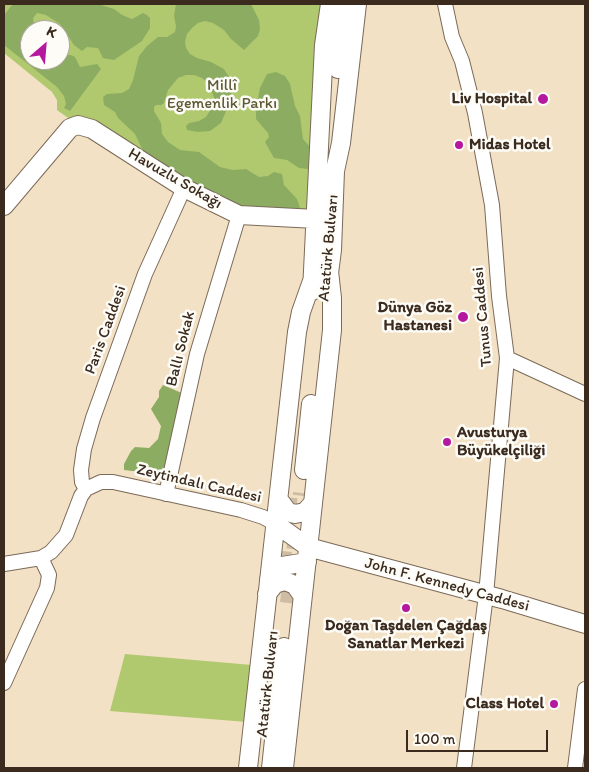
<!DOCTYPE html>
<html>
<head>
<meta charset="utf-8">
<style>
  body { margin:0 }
  #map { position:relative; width:589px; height:772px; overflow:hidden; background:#f3e1c5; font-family:Itim,sans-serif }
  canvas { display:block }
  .frame { position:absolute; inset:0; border:5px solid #3b2a1e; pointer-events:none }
  .north { position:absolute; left:20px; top:20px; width:50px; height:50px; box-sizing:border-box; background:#fdfcf7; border:1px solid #afa8a0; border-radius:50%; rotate:27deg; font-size:14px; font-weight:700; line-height:20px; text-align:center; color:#3b2a1e }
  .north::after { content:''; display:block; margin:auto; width:18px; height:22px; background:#b5179e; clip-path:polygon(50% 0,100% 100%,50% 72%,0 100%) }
  .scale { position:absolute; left:406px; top:730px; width:142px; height:22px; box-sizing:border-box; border:2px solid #3b2a1e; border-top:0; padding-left:6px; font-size:15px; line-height:18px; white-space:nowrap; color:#3b2a1e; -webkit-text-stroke:4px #fdfcf7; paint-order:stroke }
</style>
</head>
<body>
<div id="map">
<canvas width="589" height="772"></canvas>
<div class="frame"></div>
<div class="north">K</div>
<div class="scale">100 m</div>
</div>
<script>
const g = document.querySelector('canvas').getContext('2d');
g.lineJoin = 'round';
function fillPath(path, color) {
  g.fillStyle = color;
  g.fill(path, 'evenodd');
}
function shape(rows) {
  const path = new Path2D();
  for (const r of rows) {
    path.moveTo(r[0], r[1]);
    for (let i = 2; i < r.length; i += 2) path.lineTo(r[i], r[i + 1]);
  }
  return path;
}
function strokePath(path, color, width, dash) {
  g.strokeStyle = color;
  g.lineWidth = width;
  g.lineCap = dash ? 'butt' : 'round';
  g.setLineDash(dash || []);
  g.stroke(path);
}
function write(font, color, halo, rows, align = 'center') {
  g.font = font + ' Itim,sans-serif';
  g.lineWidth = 5;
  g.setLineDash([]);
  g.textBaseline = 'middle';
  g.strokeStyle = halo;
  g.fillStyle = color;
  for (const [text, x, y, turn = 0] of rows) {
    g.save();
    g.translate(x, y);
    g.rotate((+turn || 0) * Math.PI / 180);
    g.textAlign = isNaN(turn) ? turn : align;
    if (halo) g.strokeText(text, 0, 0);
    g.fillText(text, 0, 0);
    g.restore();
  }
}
fillPath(shape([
  [4,4,329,4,316,219,239,215,78,125,57,110,57,100,52,92,4,53],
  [30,30,60,30,60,60,30,60],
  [125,654,252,665,247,722,110,711]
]), '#b0c96e');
fillPath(shape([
  [13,4,98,4,114,9,122,15,132,19,143,13,147,15,150,18,150,28,142,41,114,60,103,58,98,48,87,47,82,51,74,45,60,24,46,15,37,13,33,18,34,24,40,30,30,30,30,60,60,60,60,51,66,55,71,55,75,57,80,67,97,64,101,69,70,111,64,108,66,104,64,96,57,87,4,45,4,15],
  [176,4,251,4,259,20,260,29,258,36,244,50,231,39,224,30,213,23,205,21,198,23,192,28,187,34,185,42,186,48,190,54,197,58,211,62,224,69,231,80,232,92,230,102,221,123,210,131,198,132,187,130,186,126,189,123,199,121,206,117,214,104,214,97,208,83,202,78,194,75,186,75,178,78,168,90,164,103,161,105,156,105,154,107,154,111,161,123,162,134,168,142,180,150,199,152,220,167,233,170,246,169,259,177,268,176,274,172,282,174,284,185,297,199,301,211,239,209,187,182,145,155,135,134,118,118,115,112,104,105,103,97,107,94,122,93,129,89,133,80,139,56,147,46,158,37,167,37,175,32,176,26,174,16],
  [276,72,285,76,290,84,295,106,300,116,303,139,309,146,308,169,299,168,287,160,274,158,265,142,269,137,268,133,256,119,256,109,260,88,267,74],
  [163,385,184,394,166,465,158,474,124,470,124,464,131,451,135,447,149,448,158,439,161,426,151,409,159,397,159,391]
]), '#8cad61');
strokePath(shape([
  [281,569,289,493],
  [289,603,302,493]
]), '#cebca4', 18, [18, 9]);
const minor = shape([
  [445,4,452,37,462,61,475,113,492,205,499,296,507,358,486,595,464,768],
  [507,358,585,394],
  [86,489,82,482,81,470,84,449,93,418,145,274,184,188],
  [166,494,197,354,239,215],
  [4,564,41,558,51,552,66,535,81,496,86,489,101,482,113,482,241,510,263,517,276,524],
  [4,683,47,588,49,575,41,558],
  [575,768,585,689]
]);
const major = shape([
  [338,69,344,4],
  [4,206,70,128,78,125,92,129,184,188,239,215,316,219],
  [328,281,332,250,335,171,341,143,357,4],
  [312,291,324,45,330,4],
  [304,470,311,404],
  [279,500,288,512,295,514,305,512,312,504],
  [276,524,308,547,502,599,585,624],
  [269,579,274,572,282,566,307,562],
  [267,594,275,584,285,581,295,585,302,595],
  [248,768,297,332,301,312,312,281],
  [271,768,284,647],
  [284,768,332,330,332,298,329,271]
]);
strokePath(minor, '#7b6a58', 16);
strokePath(major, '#7b6a58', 20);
strokePath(minor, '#fff', 14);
strokePath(major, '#fff', 18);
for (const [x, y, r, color] of [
  [543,99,6,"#b5179e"],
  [459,145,5,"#b5179e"],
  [463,317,6,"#b5179e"],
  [447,442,5,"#b5179e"],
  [406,608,5,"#b5179e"],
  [554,704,5,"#b5179e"]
]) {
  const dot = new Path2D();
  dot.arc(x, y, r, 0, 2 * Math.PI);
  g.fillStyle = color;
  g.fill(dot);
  strokePath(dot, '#fdfcf7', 2);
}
write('16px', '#5e5a36', '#fdfcf7', [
  ["Millî",222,86],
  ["Egemenlik Parkı",222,104]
]);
write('bold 16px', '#3b2a1e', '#fdfcf7', [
  ["Liv Hospital",532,99],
  ["Midas Hotel",469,145,"left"],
  ["Dünya Göz",452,308],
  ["Hastanesi",452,326],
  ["Avusturya",457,433,"left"],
  ["Büyükelçiliği",457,451,"left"],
  ["Doğan Taşdelen Çağdaş",406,626,"center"],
  ["Sanatlar Merkezi",406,644,"center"],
  ["Class Hotel",544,704]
], 'right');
write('16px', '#3b2a1e', '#fdfcf7', [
  ["Havuzlu Sokağı",175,179,30],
  ["Atatürk Bulvarı",329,248,-85],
  ["Tunus Caddesi",483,317,-95],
  ["Paris Caddesi",106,330,-70],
  ["Ballı Sokak",181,349,-76],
  ["Zeytindalı Caddesi",199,484,13],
  ["John F. Kennedy Caddesi",447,585,15],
  ["Atatürk Bulvarı",268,684,-84]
]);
</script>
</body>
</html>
